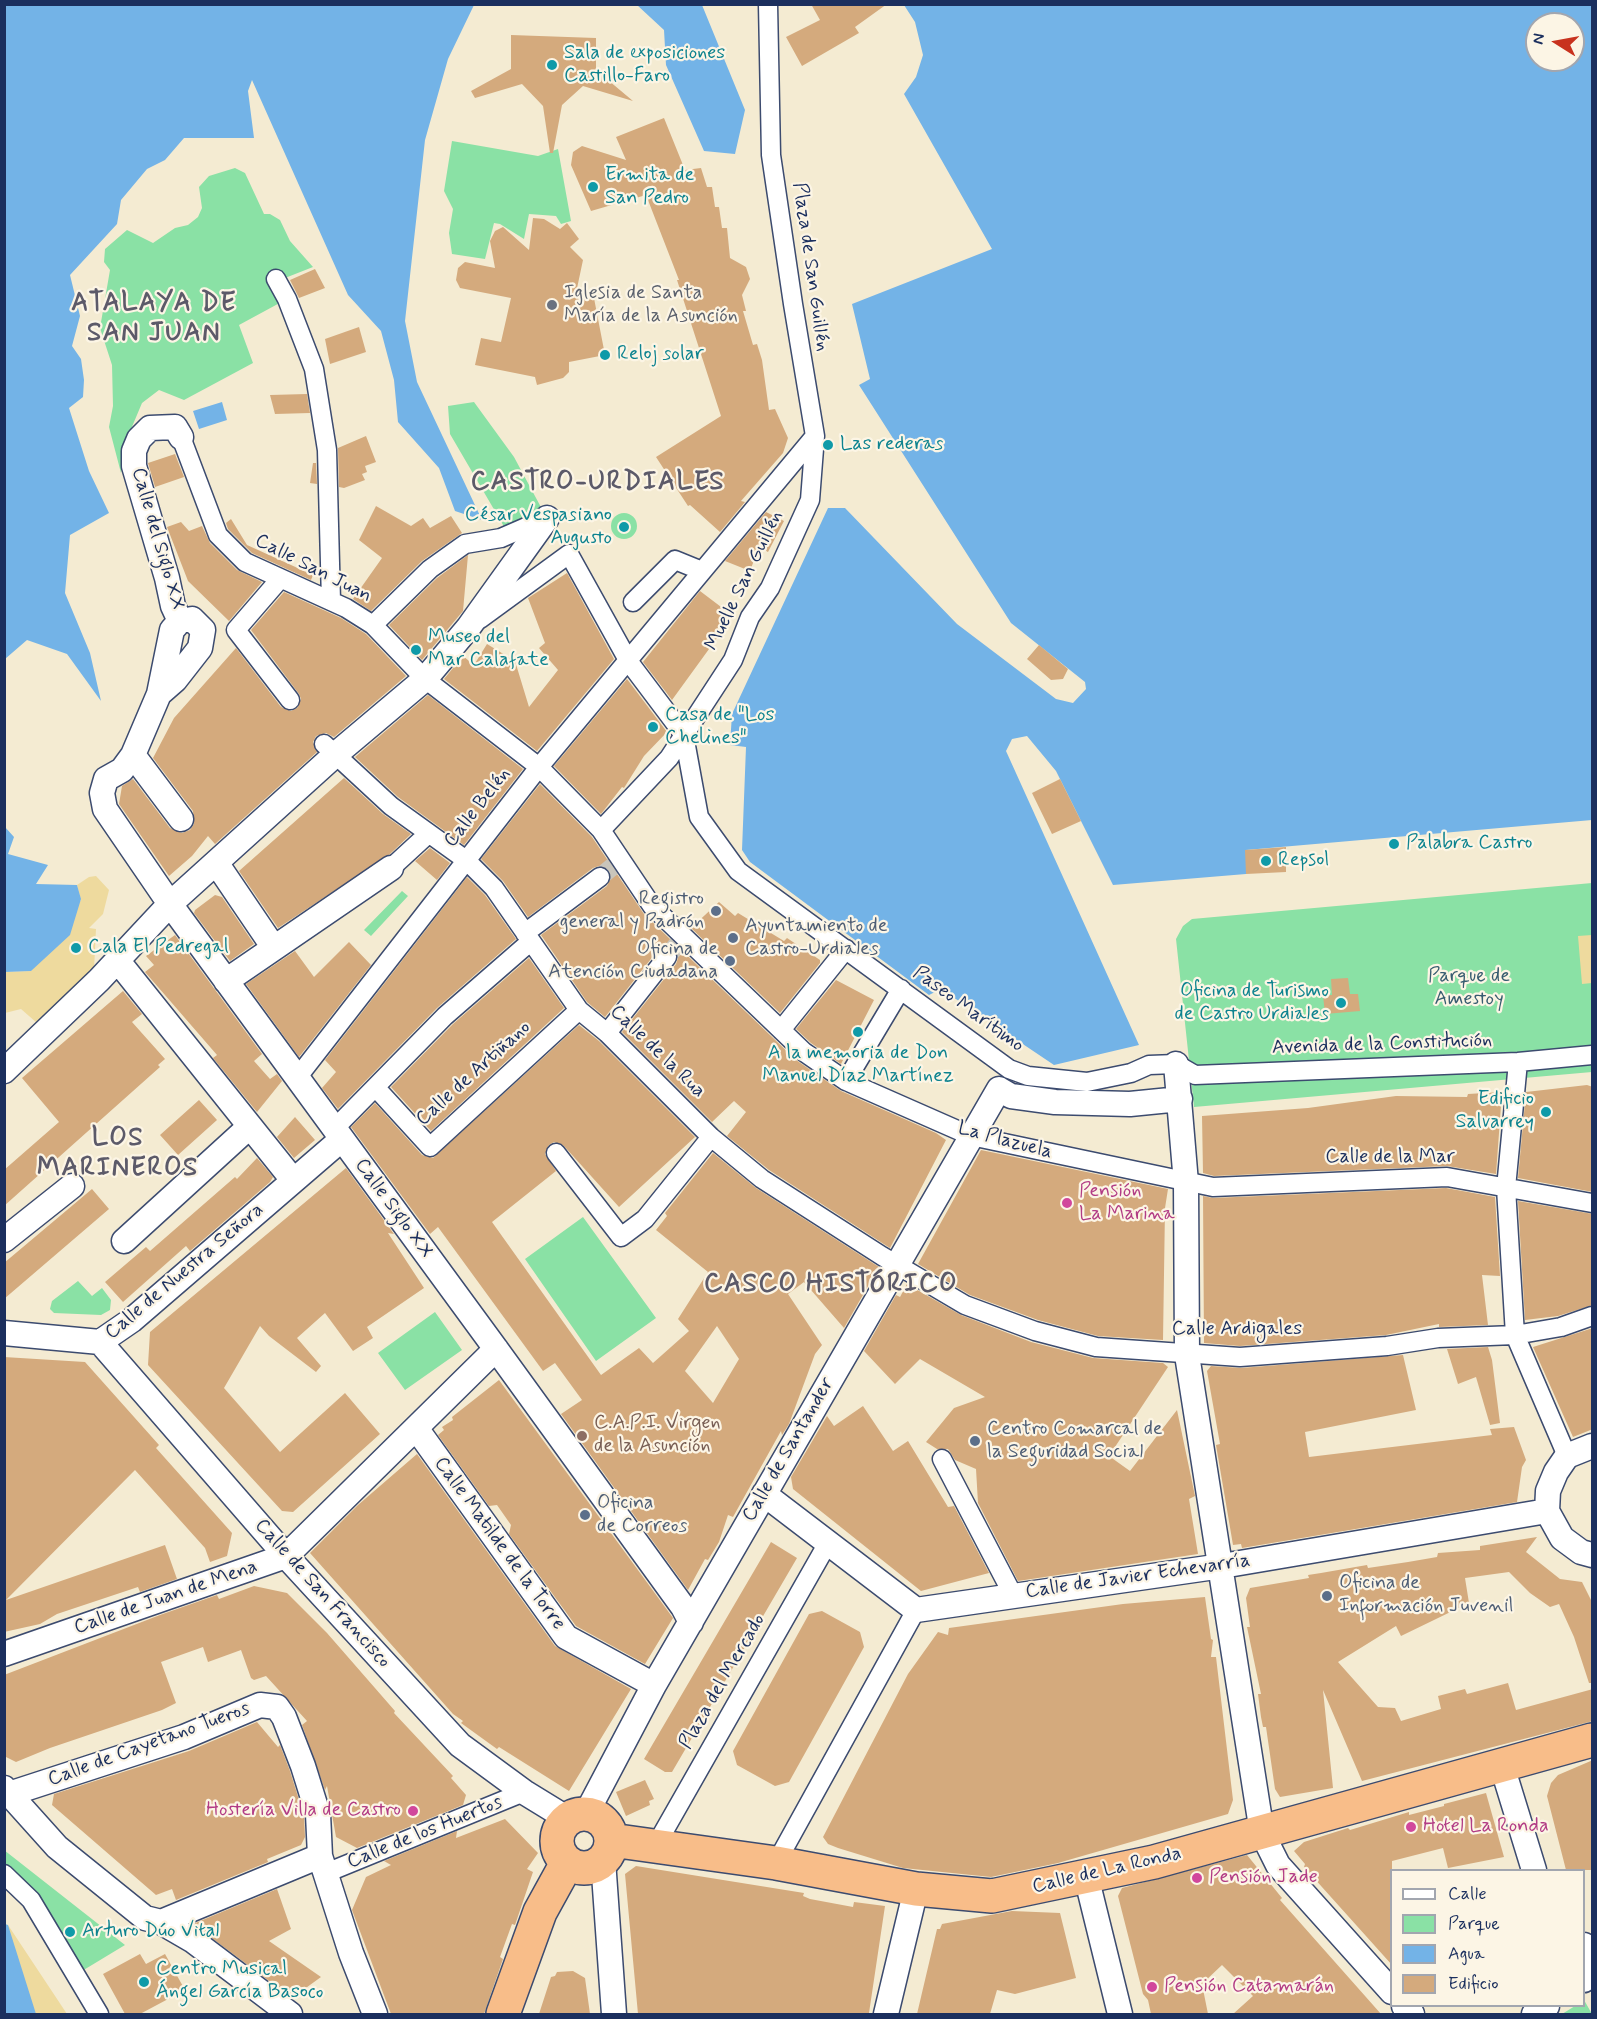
<!DOCTYPE html>
<html>
<head>
<meta charset="utf-8">
<style>
  body { margin:0 }
  #map { position:relative; width:1597px; height:2019px; overflow:hidden; background:#f4ebd2; font-family:Mynerve,sans-serif }
  canvas { display:block }
  .frame { position:absolute; inset:0; border:6px solid #1b2f5e; pointer-events:none }
  .legend { position:absolute; left:1390px; top:1869px; width:195px; height:138px; box-sizing:border-box; background:#fcf5e5; border:2px solid #a2a6af; margin:0; padding:8px 10px; list-style:none; font-size:18px; color:#1b2f5e }
  .legend li { display:flex; align-items:center; gap:12px; height:30px }
  .legend b { width:30px; border:2px solid #a2a6af }
  .north { position:absolute; left:1525px; top:12px; width:60px; height:60px; box-sizing:border-box; background:#fcf5e5; border:2px solid #a2a6af; border-radius:50%; rotate:281deg; font-size:16px; font-weight:700; line-height:24px; text-align:center; color:#1b2f5e }
  .north::after { content:''; display:block; margin:auto; width:21px; height:27px; background:#c8321e; clip-path:polygon(50% 0,100% 100%,50% 72%,0 100%) }
</style>
</head>
<body>
<div id="map">
<canvas width="1597" height="2019"></canvas>
<div class="frame"></div>
<ul class="legend">
<li><b style="height:8px;background:#fff"></b>Calle</li>
<li><b style="height:16px;background:#8ae1a5"></b>Parque</li>
<li><b style="height:16px;background:#73b3e7"></b>Agua</li>
<li><b style="height:16px;background:#d4aa7d"></b>Edificio</li>
</ul>
<div class="north">N</div>
</div>
<script>
const g = document.querySelector('canvas').getContext('2d');
g.lineJoin = 'round';
function fillPath(path, color) {
  g.fillStyle = color;
  g.fill(path, 'evenodd');
}
function shape(rows) {
  const path = new Path2D();
  for (const r of rows) {
    if (r.length === 3) {
      path.moveTo(r[0] + r[2], r[1]);
      path.arc(r[0], r[1], r[2], 0, 2 * Math.PI);
      continue;
    }
    path.moveTo(r[0], r[1]);
    for (let i = 2; i < r.length; i += 2) path.lineTo(r[i], r[i + 1]);
  }
  return path;
}
function strokePath(path, color, width, dash) {
  g.strokeStyle = color;
  g.lineWidth = width;
  g.lineCap = dash ? 'butt' : 'round';
  g.setLineDash(dash || []);
  g.stroke(path);
}
function write(font, color, halo, rows, align = 'center') {
  g.font = font + ' Mynerve,sans-serif';
  g.lineWidth = 4.5;
  g.setLineDash([]);
  g.textBaseline = 'middle';
  g.strokeStyle = halo;
  g.fillStyle = color;
  for (const [text, x, y, turn = 0] of rows) {
    g.save();
    g.translate(x, y);
    g.rotate((+turn || 0) * Math.PI / 180);
    g.textAlign = isNaN(turn) ? turn : align;
    if (halo) g.strokeText(text, 0, 0);
    g.fillText(text, 0, 0);
    g.restore();
  }
}
fillPath(shape([
  [452,141,538,156,558,149,571,221,561,224,556,216,529,214,524,239,500,224,494,223,485,259,452,254,449,233,453,209,444,191],
  [235,168,245,173,264,214,270,214,280,220,290,241,313,267,285,278,287,299,239,325,253,363,184,400,159,390,142,403,126,441,121,473,109,427,113,406,112,365,100,328,110,270,104,262,105,249,127,230,153,243,175,228,188,225,198,217,202,208,199,187,209,176],
  [474,402,514,457,543,511,506,530,450,434,448,406],
  [624,526,13],
  [1592,883,1592,1072,1194,1107,1176,939,1183,926,1192,919],
  [402,891,408,896,371,936,364,930],
  [583,1217,656,1318,596,1361,525,1259],
  [78,1281,92,1296,102,1288,111,1300,110,1310,101,1315,54,1313,50,1309,52,1301],
  [435,1312,462,1350,405,1390,378,1353],
  [4,1850,125,1945,82,1971,5,1874],
  [1584,2000,1592,2014,1562,2014,1575,2006,1584,2006]
]), '#8ae1a5');
fillPath(shape([
  [96,876,109,890,103,914,89,928,96,929,94,970,37,1023,21,1009,5,1013,4,972,31,971,81,900,77,885,89,877],
  [1592,935,1592,983,1582,984,1578,936],
  [8,1925,67,2014,7,2014]
]), '#eeda9e');
fillPath(shape([
  [5,4,474,5,448,59,425,140,405,321,417,382,482,520,455,511,439,468,398,422,394,380,381,331,348,295,252,80,248,91,254,138,184,138,165,160,147,169,121,200,117,224,70,275,80,316,72,346,81,359,84,380,83,397,69,408,89,471,109,513,70,535,65,593,90,653,101,701,67,654,27,640,5,659],
  [637,5,702,5,745,110,735,154,704,151,666,65,664,30],
  [904,5,1592,5,1592,820,1246,850,1246,874,1113,885,1056,771,1027,736,1012,739,1006,751,1139,1045,1054,1065,941,989,929,995,750,862,742,850,746,747,730,745,732,714,828,508,845,508,957,624,1056,699,1073,703,1086,689,1085,682,1011,623,859,385,870,379,852,304,992,249,904,94,916,77,923,55,915,22],
  [1537,24,1573,24,1573,60,1537,60],
  [222,402,227,420,199,429,193,411],
  [5,827,14,837,8,854,48,865,36,884,77,885,81,899,70,935,31,971,5,972],
  [5,1924,8,1925,36,2014,5,2014]
]), '#73b3e7');
fillPath(shape([
  [811,4,887,4,855,27,859,33,802,66,786,37,820,20],
  [511,35,596,38,596,70,633,101,583,86,562,105,553,153,550,153,543,106,522,84,475,98,471,91,511,69],
  [664,118,685,170,701,168,707,187,712,187,715,207,719,207,722,228,727,228,730,258,746,267,750,279,742,295,746,311,743,311,753,345,757,344,762,360,769,410,775,409,788,438,783,453,741,501,745,502,720,532,690,505,688,506,656,457,721,416,677,280,679,280,646,195,591,211,571,165,573,152,582,146,626,160,616,137],
  [533,218,544,219,560,229,567,223,579,239,570,247,583,260,576,293,593,293,605,355,569,362,569,372,563,378,537,385,535,377,475,365,481,338,501,342,511,298,460,288,456,280,458,268,465,262,495,268,490,241,495,231,503,227,529,250],
  [315,269,325,288,299,298,290,280],
  [359,327,366,352,330,364,325,339],
  [307,394,310,413,275,414,270,395],
  [366,436,376,462,365,466,367,472,362,474,365,480,344,488,339,487,338,448],
  [175,454,184,477,155,487,148,463],
  [313,463,316,463,317,484,310,483],
  [376,506,411,526,423,518,430,528,451,516,462,533,422,561,371,611,353,599,382,558,359,540],
  [766,512,784,521,768,552,759,547,750,571,725,561],
  [231,519,247,545,313,575,311,580,252,553,228,529,226,523],
  [181,522,189,531,202,526,210,543,237,570,262,582,229,621,188,581,167,527],
  [468,555,463,611,422,660,389,625,437,578],
  [567,573,614,659,537,751,444,679,463,656,474,665,487,644,515,661,529,707,558,670,539,648,545,643,528,598],
  [700,591,733,616,672,700,643,662],
  [284,592,341,618,366,634,406,676,334,737,326,733,316,736,313,742,317,752,215,844,208,836,192,856,169,876,119,804,122,786,133,779,170,828,182,833,190,830,194,824,193,811,153,758,174,718,236,648,281,707,291,711,297,708,301,699,299,694,251,630],
  [1039,645,1068,669,1063,679,1051,680,1027,659],
  [627,679,667,732,644,756,624,788,622,787,601,814,554,766],
  [428,695,523,769,464,845,398,797,355,757],
  [344,778,383,814,411,834,390,854,278,928,239,871],
  [1060,779,1081,821,1052,834,1032,793],
  [540,784,592,837,644,914,796,1060,841,1091,936,1133,946,1140,890,1248,769,1170,727,1136,746,1112,734,1101,712,1122,622,1032,676,964,678,958,674,949,668,946,658,950,605,1017,587,1002,541,935,607,886,611,876,609,870,599,866,593,868,528,917,503,881,481,859],
  [1286,847,1286,872,1246,874,1245,850],
  [430,848,450,863,437,880,415,861],
  [467,877,485,895,516,939,437,1008,338,1109,322,1088,336,1072,325,1060],
  [215,895,222,897,254,944,230,961,194,913,195,910],
  [719,902,735,916,738,913,784,941,787,938,820,960,820,963,780,1013,691,928],
  [175,935,262,1054,254,1061,270,1079,277,1074,282,1081,257,1112,213,1058,217,1055,145,972,154,965,146,956],
  [349,942,371,965,299,1057,246,984,295,951,314,977],
  [529,958,564,1008,431,1131,391,1087,453,1024],
  [1348,978,1350,994,1358,994,1360,1011,1325,1014,1323,995,1332,995,1331,979],
  [836,980,874,1000,841,1064,811,1043,796,1029],
  [123,991,142,1014,132,1022,165,1059,158,1065,160,1067,4,1206,4,1170,59,1122,22,1078],
  [579,1025,599,1041,695,1137,619,1207,564,1146,554,1142,549,1145,545,1154,556,1171,492,1222,601,1375,639,1348,653,1363,689,1331,678,1319,708,1272,656,1230,667,1216,665,1213,713,1153,756,1188,879,1267,844,1328,804,1282,788,1294,822,1345,815,1354,789,1424,782,1435,781,1431,733,1517,728,1515,719,1542,708,1560,705,1559,688,1590,561,1414,582,1400,555,1363,543,1371,438,1227,430,1234,351,1127,375,1103,422,1155,433,1158],
  [717,1326,739,1359,713,1403,685,1371],
  [1587,1085,1593,1087,1593,1192,1518,1178,1526,1092],
  [1502,1092,1496,1174,1447,1166,1214,1176,1203,1173,1202,1116,1308,1108,1396,1096,1467,1097,1468,1094],
  [199,1100,217,1120,178,1155,160,1135],
  [295,1117,315,1140,294,1158,277,1137],
  [981,1150,1168,1189,1165,1208,1163,1340,1098,1336,1038,1320,970,1295,918,1264],
  [257,1158,273,1177,270,1182,190,1251,186,1246,123,1302,105,1282,146,1247,150,1251,235,1177,237,1179],
  [346,1168,394,1234,388,1233,424,1288,367,1327,373,1338,353,1351,325,1313,297,1338,321,1366,316,1372,269,1336,260,1326,224,1388,280,1452,345,1393,380,1434,293,1512,282,1511,148,1365,150,1332],
  [1446,1188,1495,1197,1500,1276,1482,1275,1488,1325,1439,1327,1439,1324,1386,1335,1240,1346,1204,1343,1203,1196,1213,1198],
  [92,1189,109,1209,4,1299,4,1263],
  [1518,1201,1593,1214,1593,1305,1558,1316,1525,1320],
  [907,1284,961,1315,1031,1342,1093,1358,1163,1363,1168,1367,1109,1456,1130,1471,1177,1410,1195,1496,1189,1499,1198,1554,1018,1581,978,1503,976,1469,955,1460,948,1449,937,1449,926,1442,954,1408,985,1397,920,1359,895,1384,864,1351,896,1295,900,1297],
  [1593,1328,1593,1429,1573,1437,1533,1347],
  [1488,1347,1492,1360,1500,1423,1490,1425,1476,1377,1458,1384,1447,1349],
  [1403,1355,1416,1410,1305,1432,1309,1457,1492,1435,1490,1429,1514,1427,1526,1460,1522,1467,1517,1502,1242,1548,1241,1544,1233,1545,1216,1445,1220,1444,1207,1371,1211,1366,1241,1368],
  [4,1357,85,1362,159,1445,156,1448,232,1533,227,1556,210,1562,205,1548,135,1470,6,1600,165,1545,177,1579,140,1592,138,1587,57,1614,40,1624,4,1632],
  [499,1380,673,1618,645,1664,576,1626,509,1534,511,1525,497,1505,489,1506,438,1435,444,1430,442,1427,453,1420,452,1417],
  [863,1406,893,1451,908,1441,948,1507,954,1506,989,1573,921,1591,793,1489,791,1477,827,1416,834,1426],
  [417,1454,555,1646,631,1689,569,1791,499,1747,497,1749,461,1723,463,1721,453,1714,310,1553,358,1505],
  [1537,1537,1526,1552,1560,1579,1582,1582,1593,1604,1593,1683,1589,1683,1574,1637,1559,1604,1550,1607,1530,1593,1509,1572,1465,1578,1469,1603,1401,1636,1396,1626,1338,1662,1378,1707,1395,1708,1401,1721,1441,1709,1438,1696,1465,1689,1467,1694,1508,1683,1516,1710,1593,1689,1593,1721,1362,1781,1323,1690,1333,1788,1280,1797,1275,1789,1266,1727,1263,1727,1261,1717,1258,1694,1261,1694,1247,1627,1250,1627,1246,1598,1250,1588,1309,1578,1308,1575,1321,1573,1367,1565,1368,1568,1408,1562,1437,1557,1438,1553,1480,1550,1480,1546],
  [771,1542,797,1558,672,1772,665,1772,644,1759],
  [254,1586,287,1593,327,1633,395,1711,394,1713,453,1776,451,1778,466,1795,463,1805,357,1848,336,1837,327,1786,325,1790,302,1725,307,1721,266,1676,254,1680,251,1678,241,1650,208,1662,203,1647,161,1662,176,1703,162,1710,50,1748,16,1762,4,1756,4,1675,160,1615,217,1595,219,1599],
  [1205,1597,1211,1639,1213,1640,1211,1657,1216,1657,1233,1800,1228,1814,1058,1863,991,1877,903,1868,838,1848,828,1844,823,1837,908,1674,938,1632,948,1635,949,1628,1123,1604],
  [822,1611,860,1632,864,1647,789,1782,775,1786,737,1765,733,1751,809,1614],
  [257,1722,278,1747,280,1745,290,1771,304,1816,305,1837,301,1845,267,1859,268,1862,176,1900,172,1889,156,1895,52,1805,54,1794,189,1751],
  [1593,1760,1593,1870,1566,1870,1547,1796,1551,1783,1558,1775],
  [645,1780,654,1799,649,1801,650,1805,626,1816,616,1792],
  [1486,1793,1504,1857,1448,1868,1443,1848,1392,1861,1392,1965,1304,1867,1305,1864,1294,1851,1304,1842,1348,1828,1350,1830,1409,1812,1409,1815,1444,1806,1444,1804],
  [505,1819,538,1853,527,1869,533,1872,515,1925,512,1924,500,1957,503,1959,484,2014,391,2014,352,1910,366,1877,391,1865,384,1861,457,1831,456,1838],
  [1247,1855,1282,1898,1280,1900,1381,2014,1233,2014,1253,1996,1222,1965,1202,1984,1208,2014,1151,2014,1148,2000,1143,1994,1118,1896,1122,1888],
  [636,1866,804,1893,803,1896,810,1899,853,1907,854,1902,885,1906,869,2013,638,2014,625,1874],
  [277,1889,291,1929,269,1941,321,1977,292,1998,193,1924],
  [1012,1911,1060,1913,1076,1978,1015,1994,997,1990,990,2014,917,2014,937,1929,940,1929,942,1924],
  [140,1954,146,1964,165,1954,185,1990,140,2014,125,2014,103,1974],
  [573,1971,585,1978,590,2014,539,2014,551,1977,555,1976,557,1972]
]), '#d4aa7d');
strokePath(shape([
  [600,877,617,863],
  [667,957,680,941]
]), '#c9c5bb', 18, [18, 9]);
const pedestrian = shape([
  [768,4,771,155,793,304,815,436,810,500,770,588,750,617,733,660,669,758,601,830,652,906,804,1052,846,1081,971,1136,1213,1187,1447,1177,1592,1203],
  [276,279,287,299,314,369,327,450,331,601],
  [181,437,218,535,245,562,346,608,373,625,425,679,539,767,601,830],
  [280,579,236,630,290,700],
  [633,602,675,560,702,571],
  [480,619,569,554,629,662,684,735,699,817,738,871,1009,1069,1028,1076,1087,1082,1131,1073,1149,1065,1176,1064,1195,1075,1518,1062,1592,1055],
  [373,625,430,569,465,544,501,538,547,518],
  [324,744,391,806,466,860,494,888,579,1010,607,1033,711,1137,762,1179,882,1256,965,1305,1035,1331,1096,1347,1240,1357,1387,1346,1438,1338,1515,1335,1561,1327,1592,1316],
  [391,868,428,834],
  [525,933,600,877],
  [781,1030,846,949],
  [607,1033,667,957],
  [1518,1062,1506,1188,1515,1335,1567,1456],
  [297,1078,539,767,815,436],
  [846,1081,901,989],
  [377,1089,430,1147,579,1010],
  [335,1128,445,1016,530,942],
  [556,1153,621,1237,645,1219,711,1137],
  [942,1459,1013,1595],
  [656,1845,829,1541],
  [776,1863,916,1610],
  [326,1873,524,1792],
  [4,1874,31,1900,99,2014]
]);
const minor = shape([
  [180,621,173,606,167,578,134,466,134,451,139,439,150,428,175,427,181,437],
  [159,694,175,680,200,648,203,630,192,619,180,621,172,630,159,694,133,755,122,770,106,779,102,793,105,809,170,904,496,1349,683,1607,691,1622],
  [133,755,181,819],
  [217,864,274,948],
  [117,960,293,1180],
  [226,981,391,868],
  [1176,1064,1186,1183,1187,1355,1262,1833,1278,1865,1392,1992],
  [4,1071,99,980,170,904,336,754,425,679,468,628,547,518],
  [4,1240,72,1186],
  [124,1241,249,1127],
  [4,1333,100,1342,132,1320,342,1139],
  [100,1342,286,1556,460,1745,524,1792,568,1819],
  [416,1428,566,1637,654,1685],
  [1592,1446,1567,1456,1556,1472,1548,1491,1547,1511,1562,1538,1581,1552,1592,1555],
  [764,1494,916,1610,1222,1566,1547,1511],
  [4,1654,286,1556,496,1349],
  [1502,1766,1534,1870],
  [4,1788,57,1847,145,1918,161,1922,192,1940,290,2014],
  [9,1794,184,1737,260,1705,277,1707,284,1717,303,1766,318,1814,320,1856,351,1953,375,2014],
  [586,1814,654,1685,999,1089,1011,1096,1055,1102,1130,1104,1180,1099],
  [603,1860,614,2014],
  [1086,1876,1120,2014],
  [161,1922,320,1856],
  [1584,1945,1592,1957],
  [1584,1980,1592,1973],
  [1404,2006,1412,2014],
  [886,2014,916,1889],
  [1534,2014,1547,2006]
]);
const trunk = shape([
  [584,1841,27],
  [611,1840,776,1863,916,1889,992,1896,1154,1862,1592,1740],
  [503,2014,540,1912,567,1863]
]);
strokePath(pedestrian, '#3c4b6f', 21);
strokePath(minor, '#3c4b6f', 27);
strokePath(trunk, '#3c4b6f', 36);
strokePath(pedestrian, '#fff', 18);
strokePath(minor, '#fff', 24);
strokePath(trunk, '#f8bd89', 33);
for (const [x, y, r, color] of [
  [552,65,6,"#0f9aa8"],
  [593,187,6,"#0f9aa8"],
  [552,305,6,"#6b7280"],
  [605,355,6,"#0f9aa8"],
  [828,445,6,"#0f9aa8"],
  [624,527,6,"#0f9aa8"],
  [416,650,6,"#0f9aa8"],
  [653,727,6,"#0f9aa8"],
  [1394,844,6,"#0f9aa8"],
  [1266,861,6,"#0f9aa8"],
  [716,911,6,"#5c6f8a"],
  [733,938,6,"#5c6f8a"],
  [76,948,6,"#0f9aa8"],
  [730,961,6,"#5c6f8a"],
  [1341,1003,6,"#0f9aa8"],
  [858,1032,6,"#0f9aa8"],
  [1546,1112,6,"#0f9aa8"],
  [1067,1203,6,"#d1479c"],
  [582,1436,6,"#8d6e63"],
  [975,1441,6,"#5c6f8a"],
  [585,1515,6,"#5c6f8a"],
  [1327,1596,6,"#5c6f8a"],
  [413,1811,6,"#d1479c"],
  [1411,1827,6,"#d1479c"],
  [1197,1878,6,"#d1479c"],
  [70,1932,6,"#0f9aa8"],
  [144,1982,6,"#0f9aa8"],
  [1152,1987,6,"#d1479c"]
]) {
  const dot = new Path2D();
  dot.arc(x, y, r, 0, 2 * Math.PI);
  g.fillStyle = color;
  g.fill(dot);
  strokePath(dot, '#fcf5e5', 2);
}
write('20px', '#0d838f', '#fcf5e5', [
  ["Sala de exposiciones",564,54],
  ["Castillo-Faro",564,77],
  ["Ermita de",605,176],
  ["San Pedro",605,199],
  ["Reloj solar",617,355],
  ["Las rederas",840,445],
  ["César Vespasiano",612,516,"right"],
  ["Augusto",612,539,"right"],
  ["Museo del",428,638],
  ["Mar Calafate",428,661],
  ["Casa de \"Los",665,716],
  ["Chelines\"",665,739],
  ["Palabra Castro",1406,844],
  ["Repsol",1278,861],
  ["Cala El Pedregal",88,948],
  ["Oficina de Turismo",1329,992,"right"],
  ["de Castro Urdiales",1329,1015,"right"],
  ["A la memoria de Don",858,1054,"center"],
  ["Manuel Díaz Martínez",858,1077,"center"],
  ["Edificio",1534,1100,"right"],
  ["Salvarrey",1534,1123,"right"],
  ["Arturo Dúo Vital",82,1932],
  ["Centro Musical",156,1970],
  ["Ángel García Basoco",156,1993]
], 'left');
write('20px', '#1b2f5e', '#fcf5e5', [
  ["Plaza de San Guillén",810,267,82],
  ["Calle del Siglo XX",157,539,74],
  ["Calle San Juan",313,569,27],
  ["Muelle San Guillén",745,581,-64],
  ["Calle Belén",478,808,-52],
  ["Paseo Marítimo",968,1010,36],
  ["Avenida de la Constitución",1382,1045,-2],
  ["Calle de la Rua",657,1052,44],
  ["Calle de Artiñano",474,1074,-42],
  ["La Plazuela",1005,1141,15],
  ["Calle de la Mar",1390,1158],
  ["Calle Siglo XX",393,1209,54],
  ["Calle de Nuestra Señora",185,1272,-40],
  ["Calle Ardigales",1237,1330],
  ["Calle de Santander",789,1450,-60],
  ["Calle Matilde de la Torre",499,1544,54],
  ["Calle de Javier Echevarría",1138,1577,-8],
  ["Calle de San Francisco",322,1594,48],
  ["Calle de Juan de Mena",166,1598,-19],
  ["Plaza del Mercado",723,1682,-60],
  ["Calle de Cayetano Tueros",149,1745,-20],
  ["Calle de los Huertos",425,1833,-22],
  ["Calle de La Ronda",1107,1871,-13]
]);
write('20px', '#5b616d', '#fcf5e5', [
  ["Iglesia de Santa",564,294],
  ["María de la Asunción",564,317]
], 'left');
write('20px', '#4e5e75', '#fcf5e5', [
  ["Registro",704,900,"right"],
  ["general y Padrón",704,923,"right"],
  ["Ayuntamiento de",745,927],
  ["Castro-Urdiales",745,950],
  ["Oficina de",718,950,"right"],
  ["Atención Ciudadana",718,973,"right"],
  ["Centro Comarcal de",987,1430],
  ["la Seguridad Social",987,1453],
  ["Oficina",597,1504],
  ["de Correos",597,1527],
  ["Oficina de",1339,1584],
  ["Información Juvenil",1339,1607]
], 'left');
write('20px', '#375c70', '#fcf5e5', [
  ["Parque de",1469,977],
  ["Amestoy",1469,1000]
]);
write('20px', '#b23c85', '#fcf5e5', [
  ["Pensión",1079,1192],
  ["La Marina",1079,1215],
  ["Hostería Villa de Castro",401,1811,"right"],
  ["Hotel La Ronda",1423,1827],
  ["Pensión Jade",1209,1878],
  ["Pensión Catamarán",1164,1987]
], 'left');
write('20px', '#785e54', '#fcf5e5', [
  ["C.A.P.I. Virgen",594,1424],
  ["de la Asunción",594,1447]
], 'left');
g.letterSpacing = '1.5px';
write('bold 26px', '#5c5a69', '#fcf5e5', [
  ["ATALAYA DE",154,305],
  ["SAN JUAN",154,335],
  ["CASTRO-URDIALES",598,484],
  ["LOS",118,1140],
  ["MARINEROS",118,1170],
  ["CASCO HISTÓRICO",831,1286]
]);
g.letterSpacing = '0px';
</script>
</body>
</html>
